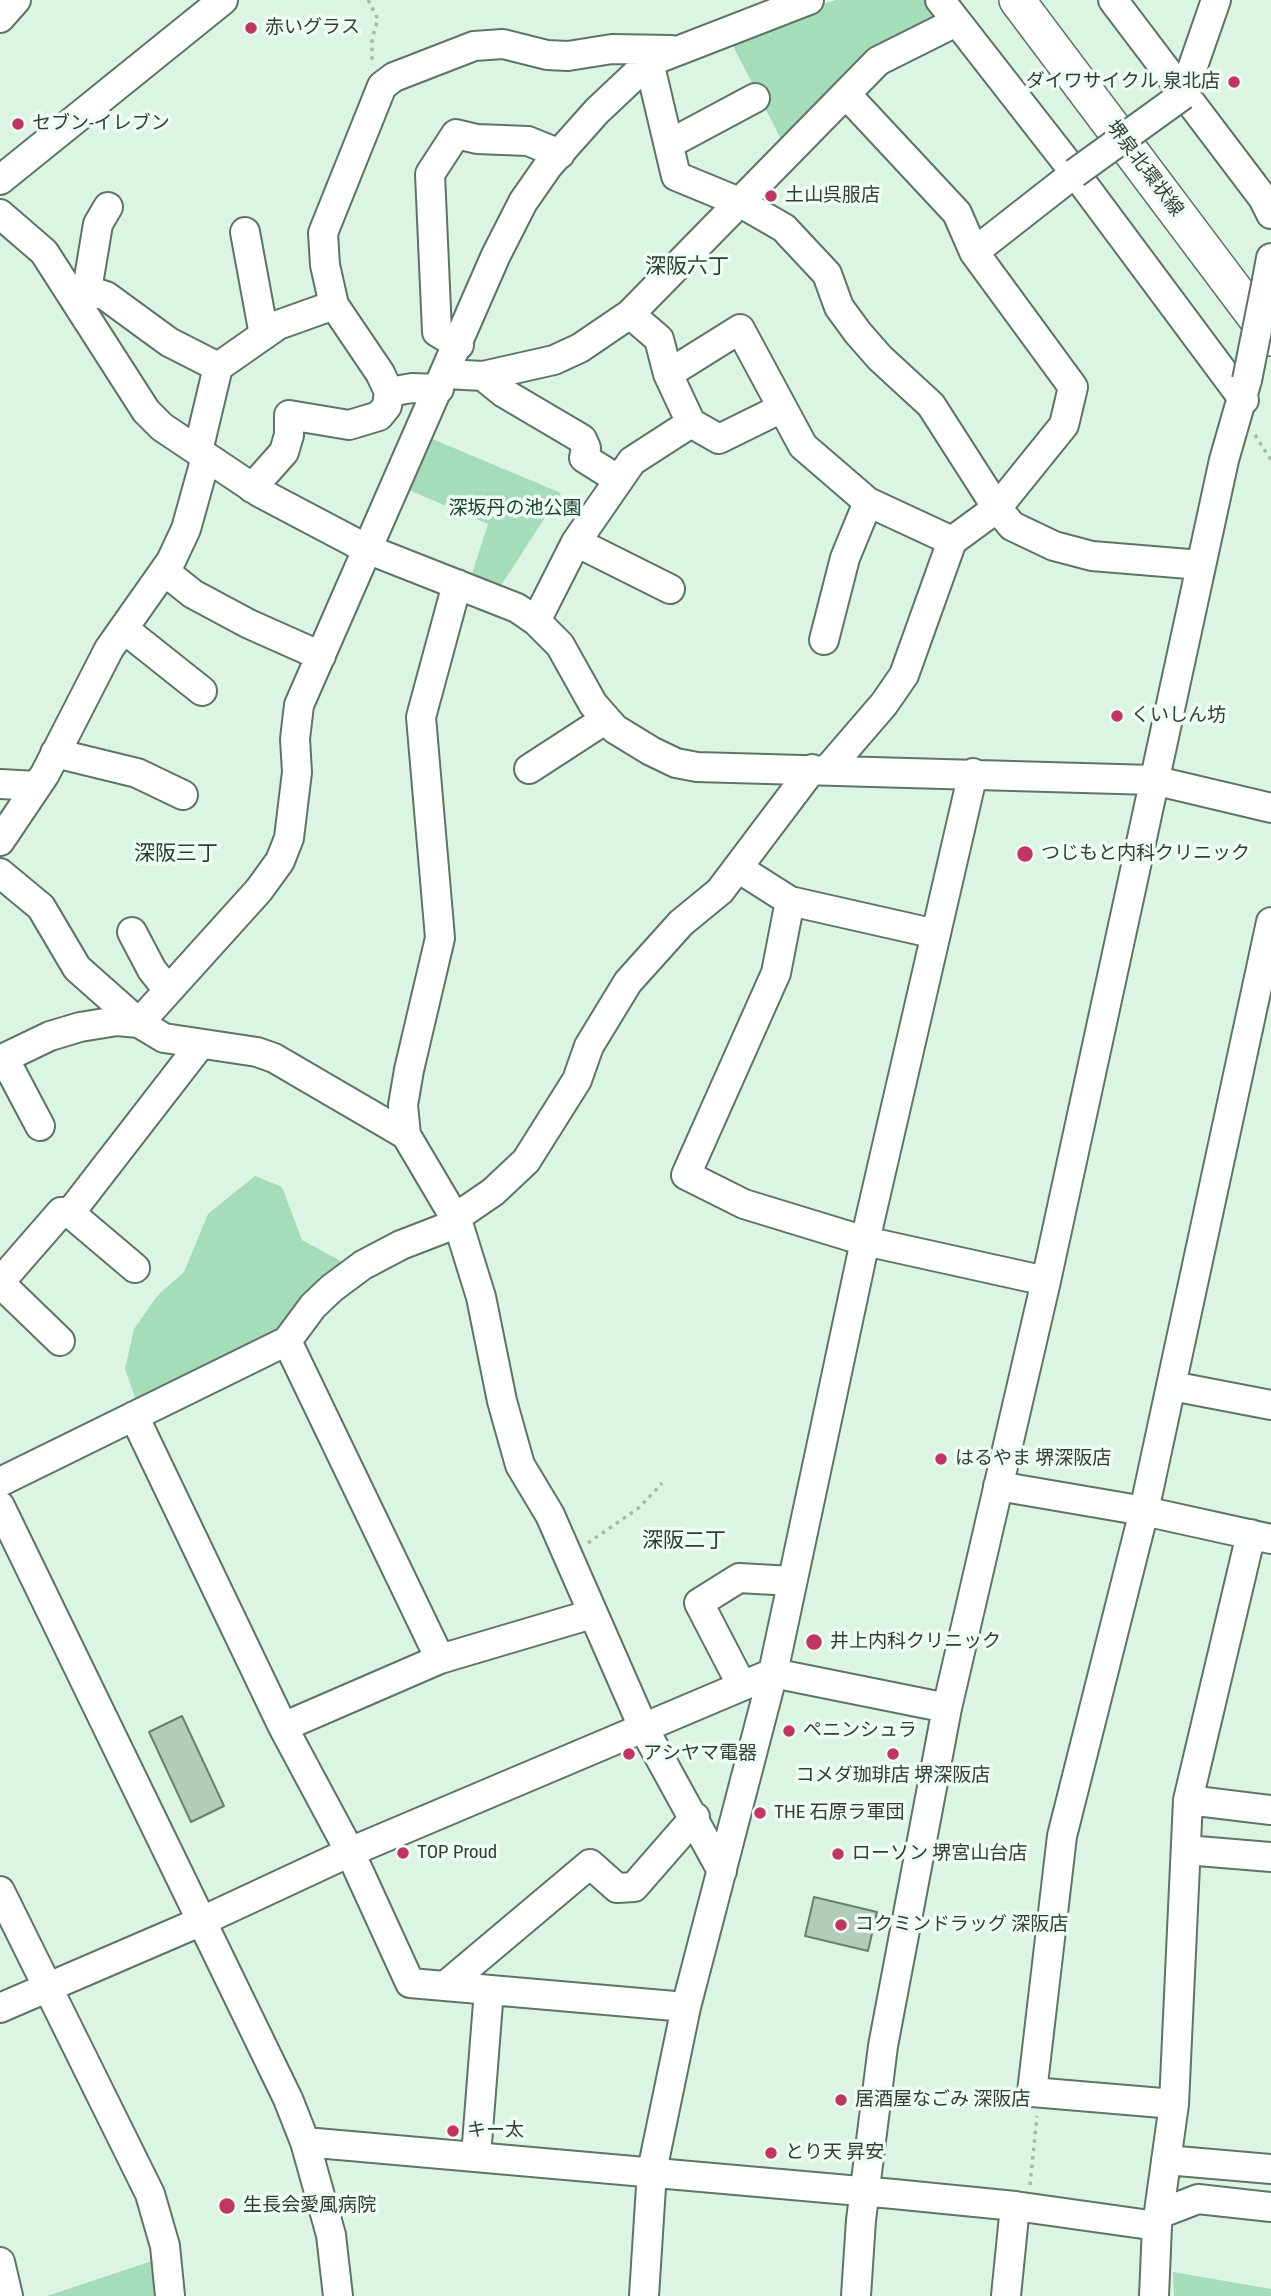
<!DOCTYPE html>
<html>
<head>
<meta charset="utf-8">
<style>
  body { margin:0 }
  canvas { display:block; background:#dbf4e3 }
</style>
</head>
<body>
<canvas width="1271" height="2296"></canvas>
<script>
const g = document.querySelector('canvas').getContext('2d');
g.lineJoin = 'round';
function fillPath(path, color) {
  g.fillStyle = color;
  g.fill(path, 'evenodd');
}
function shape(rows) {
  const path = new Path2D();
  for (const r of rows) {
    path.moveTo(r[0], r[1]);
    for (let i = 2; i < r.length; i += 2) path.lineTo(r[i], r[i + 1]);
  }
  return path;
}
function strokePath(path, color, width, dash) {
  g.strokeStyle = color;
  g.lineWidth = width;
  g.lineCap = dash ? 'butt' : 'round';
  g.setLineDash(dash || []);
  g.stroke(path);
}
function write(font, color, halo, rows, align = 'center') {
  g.font = font + ' "Roboto Condensed","Noto Sans JP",sans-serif';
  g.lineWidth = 7;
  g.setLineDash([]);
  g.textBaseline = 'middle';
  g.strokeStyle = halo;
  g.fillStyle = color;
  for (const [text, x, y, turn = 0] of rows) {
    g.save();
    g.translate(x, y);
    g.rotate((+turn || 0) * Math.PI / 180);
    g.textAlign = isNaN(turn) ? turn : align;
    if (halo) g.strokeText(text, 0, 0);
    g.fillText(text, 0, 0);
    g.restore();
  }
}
fillPath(shape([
  [836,0,933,0,940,18,783,143,730,40,759,23],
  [430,438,561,493,500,587,471,577,488,524,409,490],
  [255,1176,282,1187,302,1240,348,1265,315,1283,288,1317,278,1336,137,1403,125,1369,134,1329,158,1295,184,1272,208,1214],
  [152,2261,156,2296,47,2296],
  [1173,2272,1271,2289,1271,2296,1174,2296]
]), '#a5dcb9');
const building = shape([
  [182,1716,224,1806,191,1822,149,1732,182,1716],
  [814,1897,877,1912,868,1951,805,1936,814,1897]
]);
fillPath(building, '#b3cbbb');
strokePath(building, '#698071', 2);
const minor = shape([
  [809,0,649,62,676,176,739,202,784,228,827,274,839,307,858,333,880,358,931,405,997,508,1012,526,1054,546,1092,556,1201,565],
  [940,0,1075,173,1244,400],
  [1113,0,1263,198,1271,214],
  [0,18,16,0],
  [846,94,957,213,974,252,1073,387,1064,425,997,508,952,541,868,502,803,446,740,329,668,374,659,339,630,314,878,61,956,22],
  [1183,95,1216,0],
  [669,144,755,98],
  [0,180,223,0],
  [0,214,44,252,146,411,162,427,259,492,367,549,517,608,536,621,560,645,593,704,615,729,651,751,676,763,697,767,1153,780,1271,808],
  [245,232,264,335],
  [974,252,1075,173],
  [1267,280,1271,258],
  [87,290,98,224,108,207],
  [74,298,87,290,106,296,169,342,218,367],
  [459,345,437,332,430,174,456,134,477,139,528,141,560,154],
  [446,374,483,376,554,360,580,348,630,314],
  [668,374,691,423,719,439,782,408],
  [483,376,504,393,582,439,586,448,584,458,619,480],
  [389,392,412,388,439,389],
  [198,451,218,367,278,325,334,305],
  [252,488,284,452,289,435,289,415,349,425,379,416,387,406,389,392,380,373,334,305,325,265,323,233,382,86,394,77,474,46,503,44,547,55,568,56,612,49,671,50],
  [576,542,670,589],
  [164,571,193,594,249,624,321,656],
  [457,584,421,717,440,938,409,1070,403,1105,406,1135,458,1223,481,1297,502,1401,520,1465,550,1515,643,1727,722,1871],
  [536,621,576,542,632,461,691,423],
  [124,629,202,691],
  [824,640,845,558,868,502],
  [55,753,137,773,183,795],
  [529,769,606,719],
  [828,769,884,704,904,675,952,541],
  [0,784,37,786,45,774,109,649,171,561,186,529,206,457],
  [0,841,37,786],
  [738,868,790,901,936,934],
  [0,873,41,907,77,968,139,1023,164,1038,257,1052,274,1058,406,1135],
  [790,901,776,973,686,1175,744,1204,865,1241,1046,1281],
  [132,932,152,970,168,990],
  [4,1058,40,1126],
  [0,1060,50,1036,80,1027,117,1021,139,1023,259,890,280,861,289,838,297,772,295,739,299,705,496,255,523,202,548,166,597,111,649,62],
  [70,1213,135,1268],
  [455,1218,493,1192,526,1161,577,1080,589,1046,628,982,681,923,720,891,812,769],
  [0,1282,61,1212,70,1213,200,1045],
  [0,1283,60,1341],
  [287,1341,313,1306,332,1288,363,1265,401,1245,458,1223],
  [1172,1386,1271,1405],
  [134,1416,283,1727,350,1852,410,1983,686,2007],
  [0,1482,287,1341,440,1659],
  [998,1486,1144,1511,1271,1539],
  [0,1506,288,2099,305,2142,331,2235,338,2296],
  [741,1684,699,1603,739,1578,792,1581],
  [283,1727,440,1659,592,1614],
  [1188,1800,1271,1810],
  [1186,1850,1271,1857],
  [0,1891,150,2194,165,2246,170,2296],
  [445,1986,590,1864,617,1888,634,1887,695,1817],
  [0,2008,202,1921,350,1852,773,1673,947,1708],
  [1174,2104,1032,2092,1062,1836,1144,1511,1271,922],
  [305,2142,894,2194,1015,2206,1157,2226],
  [476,2156,489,1990],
  [1166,2160,1271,2169],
  [1159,2214,1198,2199,1271,2207],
  [0,2262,8,2296],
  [644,2296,652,2171,686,2007,773,1673,865,1241,973,773],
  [856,2296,861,2220,883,2046,947,1708,1046,1281,1224,460,1247,380],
  [1006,2296,1015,2206],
  [1154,2296,1157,2226,1174,2104,1188,1800,1251,1534]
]);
const major = shape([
  [1017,0,1271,338]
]);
strokePath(minor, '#5e7466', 32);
strokePath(major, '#5e7466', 38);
strokePath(shape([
  [368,0,378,19,372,39,372,65],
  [1255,435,1271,460],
  [588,1543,640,1507,662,1483],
  [1030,2185,1037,2116]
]), '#a6baac', 3.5, [3.5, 5]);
strokePath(minor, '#fff', 28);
strokePath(major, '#fff', 35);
const minorBridge = shape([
  [1075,173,1183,95],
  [1247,380,1267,280]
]);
strokePath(minorBridge, '#5e7466', 32, []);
strokePath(minorBridge, '#fff', 28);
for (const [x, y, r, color] of [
  [251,28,7,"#c23461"],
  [1234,82,7,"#c23461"],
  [18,124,7,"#c23461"],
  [771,196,7,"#c23461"],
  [1117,716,7,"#c23461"],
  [1025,854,9,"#c23461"],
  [941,1459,7,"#c23461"],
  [814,1642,9,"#c23461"],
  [789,1731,7,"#c23461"],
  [629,1754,7,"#c23461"],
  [893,1754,7,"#c23461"],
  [760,1813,7,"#c23461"],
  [403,1853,7,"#c23461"],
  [838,1854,7,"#c23461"],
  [841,1925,7,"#c23461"],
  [841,2100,7,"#c23461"],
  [453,2131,7,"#c23461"],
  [771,2153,7,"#c23461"],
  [227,2206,9,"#c23461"]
]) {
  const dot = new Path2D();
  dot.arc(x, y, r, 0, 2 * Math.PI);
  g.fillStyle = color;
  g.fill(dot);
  strokePath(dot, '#effef4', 2.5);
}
write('19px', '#323c35', '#effef4', [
  ["赤いグラス",265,28],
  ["ダイワサイクル 泉北店",1220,82,"right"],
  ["セブン-イレブン",32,124],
  ["土山呉服店",785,196],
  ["くいしん坊",1131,716],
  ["つじもと内科クリニック",1041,854],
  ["はるやま 堺深阪店",955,1459],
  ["井上内科クリニック",830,1642],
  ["ペニンシュラ",803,1731],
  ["アシヤマ電器",643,1754],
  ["コメダ珈琲店 堺深阪店",893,1776,"center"],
  ["THE 石原ラ軍団",774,1813],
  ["TOP Proud",417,1853],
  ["ローソン 堺宮山台店",852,1854],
  ["コクミンドラッグ 深阪店",855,1925],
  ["居酒屋なごみ 深阪店",855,2100],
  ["キー太",467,2131],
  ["とり天 昇安",785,2153],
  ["生長会愛風病院",243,2206]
], 'left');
write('19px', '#323c35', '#effef4', [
  ["堺泉北環状線",1144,169,53]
]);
write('19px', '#1a422c', '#effef4', [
  ["深坂丹の池公園",515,509]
]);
write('21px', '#2b4032', '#effef4', [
  ["深阪六丁",687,268],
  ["深阪三丁",176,855],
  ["深阪二丁",684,1542]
]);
</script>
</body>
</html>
